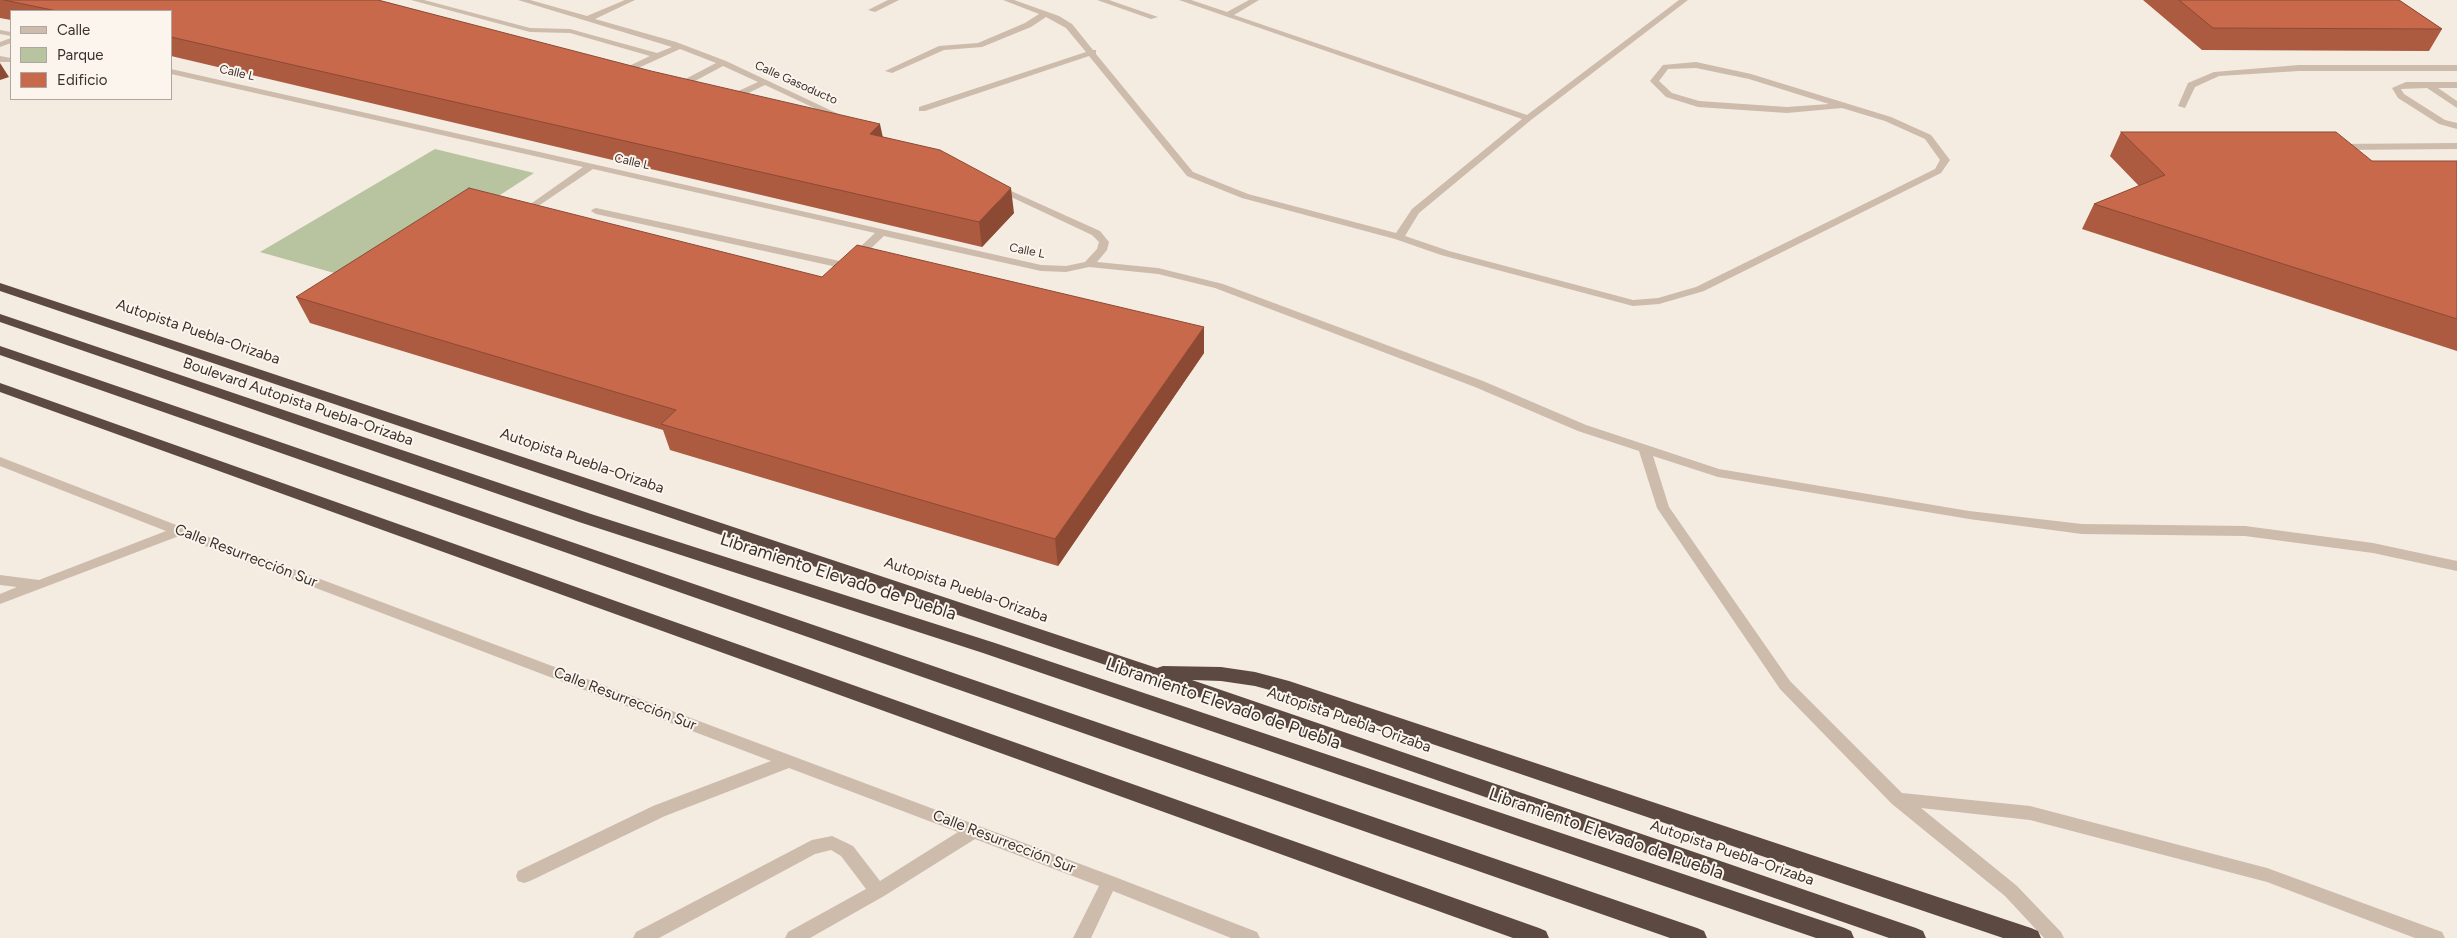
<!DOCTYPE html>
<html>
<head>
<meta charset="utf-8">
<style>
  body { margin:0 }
  #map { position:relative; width:2457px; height:938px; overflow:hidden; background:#f4ebe1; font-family:Figtree,sans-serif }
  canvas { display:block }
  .legend { position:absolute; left:10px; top:10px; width:162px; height:90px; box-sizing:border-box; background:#fbf5ee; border:1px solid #aea6a0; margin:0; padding:6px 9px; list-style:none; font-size:15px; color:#3b302b }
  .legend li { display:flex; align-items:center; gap:10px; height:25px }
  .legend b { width:25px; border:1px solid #aea6a0 }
</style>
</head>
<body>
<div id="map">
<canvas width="2457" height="938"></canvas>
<ul class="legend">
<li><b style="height:6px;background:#cdbbac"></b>Calle</li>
<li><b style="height:14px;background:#b8c4a0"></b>Parque</li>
<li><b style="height:14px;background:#c8694b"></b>Edificio</li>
</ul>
</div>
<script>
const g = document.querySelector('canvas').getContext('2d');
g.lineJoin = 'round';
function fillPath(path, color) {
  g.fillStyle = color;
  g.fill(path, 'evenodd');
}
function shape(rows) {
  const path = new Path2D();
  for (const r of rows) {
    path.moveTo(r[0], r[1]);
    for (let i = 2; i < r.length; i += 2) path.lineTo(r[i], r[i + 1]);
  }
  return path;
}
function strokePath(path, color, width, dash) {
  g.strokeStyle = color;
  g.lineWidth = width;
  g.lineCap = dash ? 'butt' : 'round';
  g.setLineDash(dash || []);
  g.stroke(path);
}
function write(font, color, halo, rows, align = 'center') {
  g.font = font + ' Figtree,sans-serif';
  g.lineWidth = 4;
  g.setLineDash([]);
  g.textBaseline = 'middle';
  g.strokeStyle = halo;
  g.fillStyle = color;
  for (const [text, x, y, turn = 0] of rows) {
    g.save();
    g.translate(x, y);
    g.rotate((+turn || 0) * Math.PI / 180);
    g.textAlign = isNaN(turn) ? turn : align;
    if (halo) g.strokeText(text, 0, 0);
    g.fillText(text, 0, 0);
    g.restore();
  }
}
fillPath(shape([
  [435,149,534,173,366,282,260,252]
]), '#b8c4a0');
fillPath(shape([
  [411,0,424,0,530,28,570,29,657,53,672,47,518,0,530,0,587,16,625,0,635,0,595,19,676,42,726,61,849,119,842,121,765,85,738,98,725,98,725,94,734,93,758,82,723,66,680,89,674,89,674,85,716,63,680,49,636,69,618,71,614,68,615,66,631,65,650,56,570,33,530,32,411,0],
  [888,0,899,0,875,12,868,10,888,0],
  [1003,0,1014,0,1059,16,1072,24,1093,50,1096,50,1096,54,1193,172,1248,194,1396,233,1412,209,1522,119,1179,0,1191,0,1227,12,1249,0,1259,0,1234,15,1527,115,1679,0,1688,0,1531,120,1419,213,1405,236,1449,251,1633,300,1658,298,1696,287,1935,169,1940,160,1925,139,1885,121,1842,108,1787,113,1698,107,1666,97,1650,81,1663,65,1696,62,1751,74,1891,117,1931,135,1950,160,1941,173,1704,291,1659,304,1633,306,1441,255,1395,239,1242,198,1187,176,1089,56,925,111,919,111,919,107,1086,52,1066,28,1046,17,1031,27,982,47,944,50,892,73,885,71,939,46,978,43,1025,23,1039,14,1003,0],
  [1696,68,1749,79,1829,104,1787,107,1699,101,1672,93,1659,81,1668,69,1696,68],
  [1097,0,1109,0,1158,17,1151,19,1097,0],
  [0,30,11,32,11,36,0,34,0,30],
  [11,38,11,43,0,47,0,42,11,38],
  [0,56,11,58,11,62,0,62,0,56],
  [2299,65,2457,65,2457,71,2299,71,2219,76,2195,87,2185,108,2178,106,2188,83,2214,72,2299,65],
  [171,69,1041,265,1066,266,1085,262,1097,249,1099,242,1092,235,992,188,994,186,1000,186,1100,231,1109,242,1107,250,1097,262,1158,268,1223,284,1483,381,1586,425,1719,469,1969,511,2082,524,2245,526,2373,543,2457,561,2457,571,2373,553,2245,536,2082,534,1969,519,1718,477,1653,456,1669,507,1790,681,1902,793,2030,806,2267,868,2442,932,2445,938,2415,938,2267,882,2030,820,1921,808,2017,886,2061,932,2064,938,2044,938,2005,896,1892,804,1780,689,1657,508,1639,451,1578,431,1475,387,1215,288,1158,274,1089,267,1066,272,1041,271,884,236,850,268,846,269,596,214,591,211,593,209,596,208,844,262,875,233,593,169,525,215,522,214,522,210,583,167,171,74,171,69],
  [2406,82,2457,82,2457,88,2438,88,2457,101,2457,108,2427,88,2401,89,2404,94,2445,120,2457,123,2457,129,2439,124,2398,98,2392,88,2406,82],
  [2457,143,2457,149,2338,150,2333,147,2338,144,2457,143],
  [0,457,184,528,1115,877,1257,932,1260,938,1231,938,1113,891,1091,938,1073,938,1099,886,975,839,884,896,810,938,785,938,788,932,866,889,841,856,831,850,815,854,659,938,633,938,636,932,812,840,832,836,853,846,880,881,958,832,789,768,665,816,530,881,524,883,518,881,516,876,518,871,653,806,771,761,179,536,0,604,0,594,17,587,0,585,0,575,39,580,166,531,0,466,0,457]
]), '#cdbbac');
fillPath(shape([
  [0,283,1157,668,1163,666,1221,667,1255,672,1289,681,2031,928,2038,931,2041,938,2003,938,1288,695,1255,686,1221,681,1192,680,1916,928,1923,931,1926,938,1889,938,1147,679,0,291,0,283],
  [0,314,591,514,995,643,1844,928,1851,931,1854,938,1816,938,983,653,579,522,0,322,0,314],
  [0,346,1697,928,1704,931,1707,938,1670,938,0,355,0,346],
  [0,383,1539,928,1546,931,1549,938,1513,938,0,392,0,383]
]), '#5c4a42');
fillPath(shape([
  [0,0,378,0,883,137,1014,213,982,247,171,56,171,11,11,11,11,20,0,18],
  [2143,0,2399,0,2442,29,2429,51,2202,50],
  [2121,132,2372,161,2457,161,2457,351,2082,229,2094,204,2139,186,2110,156],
  [822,277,1204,327,1204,353,1058,566,670,450,663,430,310,323,296,297]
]), '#ac5a40');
fillPath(shape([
  [0,63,9,77,0,80],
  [880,124,885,147,870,134],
  [1011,188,1014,213,982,247,979,222],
  [1204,327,1204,353,1058,566,1055,539]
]), '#8c4a34');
const building = shape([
  [4,0,378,0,651,71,880,124,870,134,940,150,1011,188,979,222,171,37,171,11,57,11,4,0],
  [2179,0,2399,0,2442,29,2213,28,2179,0],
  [2121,132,2336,132,2372,161,2457,161,2457,319,2094,204,2165,175,2121,132],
  [469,188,822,277,857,245,1204,327,1055,539,661,424,676,410,296,297,469,188]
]);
fillPath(building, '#c8694b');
strokePath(building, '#8c4a34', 1);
write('12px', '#3b302b', '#fbf5ee', [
  ["Calle L",237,73,13],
  ["Calle Gasoducto",796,83,24],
  ["Calle L",632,162,13],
  ["Calle L",1027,251,11]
]);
write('15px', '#3b302b', '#fbf5ee', [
  ["Autopista Puebla-Orizaba",198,332,19],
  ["Boulevard Autopista Puebla-Orizaba",298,402,19],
  ["Autopista Puebla-Orizaba",582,461,19],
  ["Calle Resurrección Sur",246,556,21],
  ["Autopista Puebla-Orizaba",966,590,19],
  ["Calle Resurrección Sur",625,699,21],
  ["Autopista Puebla-Orizaba",1349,720,19],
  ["Calle Resurrección Sur",1004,842,21],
  ["Autopista Puebla-Orizaba",1732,853,19]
]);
write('18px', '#3b302b', '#fbf5ee', [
  ["Libramiento Elevado de Puebla",838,577,18],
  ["Libramiento Elevado de Puebla",1223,704,19],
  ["Libramiento Elevado de Puebla",1606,834,19]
]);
</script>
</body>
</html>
